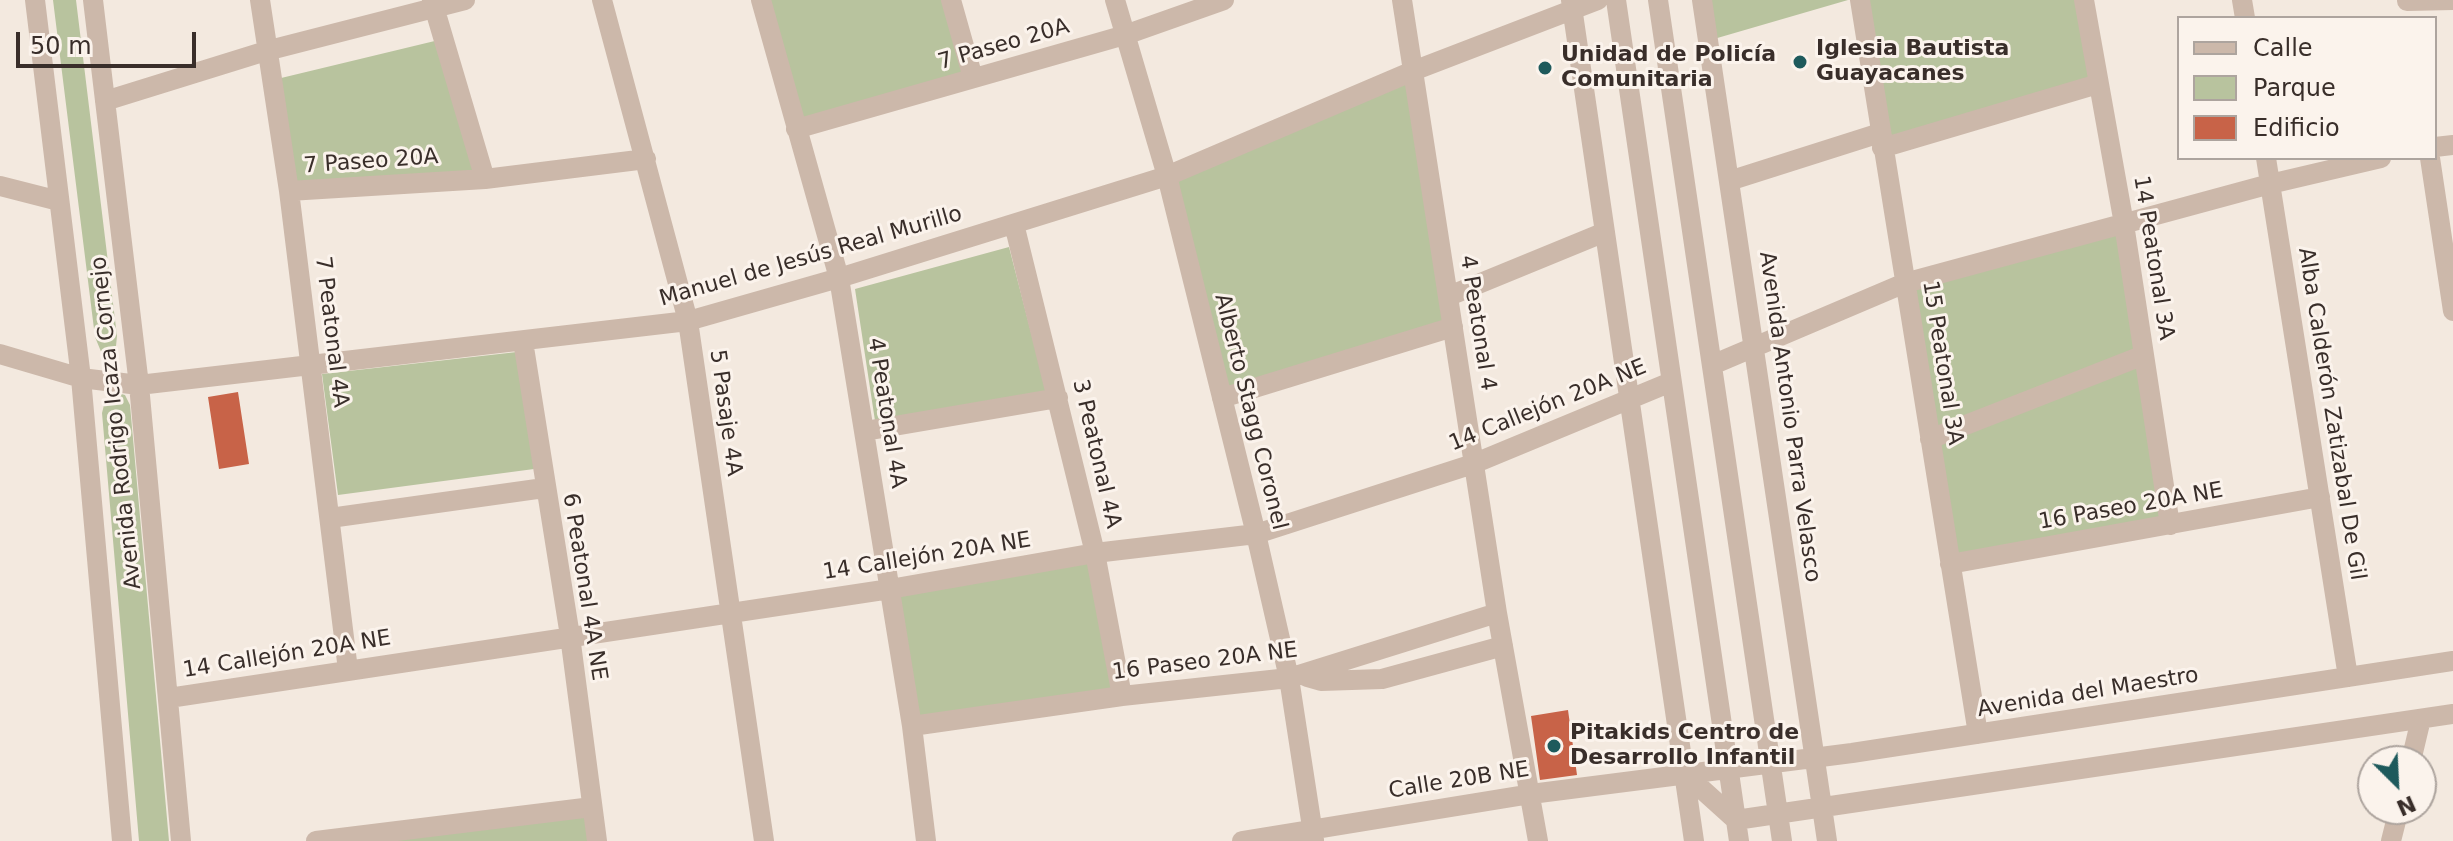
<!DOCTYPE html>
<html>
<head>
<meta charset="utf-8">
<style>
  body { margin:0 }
  #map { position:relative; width:2453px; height:841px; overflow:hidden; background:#f3e9df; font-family:"DejaVu Sans",sans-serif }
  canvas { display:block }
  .legend { position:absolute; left:2177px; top:16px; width:260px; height:144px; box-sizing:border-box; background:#fbf3ec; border:2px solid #ada49e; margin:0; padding:10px 14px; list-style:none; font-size:24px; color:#392e2a }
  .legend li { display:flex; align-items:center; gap:16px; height:40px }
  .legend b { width:40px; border:2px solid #ada49e }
  .north { position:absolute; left:2357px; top:745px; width:80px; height:80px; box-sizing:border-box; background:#fbf3ec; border:2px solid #ada49e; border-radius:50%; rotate:156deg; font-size:22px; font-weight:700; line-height:32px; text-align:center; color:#392e2a }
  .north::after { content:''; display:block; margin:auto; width:28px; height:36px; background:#1e5a5c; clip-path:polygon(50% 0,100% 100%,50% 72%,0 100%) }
  .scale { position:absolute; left:16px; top:32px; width:180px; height:36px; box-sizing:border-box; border:4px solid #392e2a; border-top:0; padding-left:10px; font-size:24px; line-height:28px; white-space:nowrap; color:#392e2a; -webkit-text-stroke:6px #fbf3ec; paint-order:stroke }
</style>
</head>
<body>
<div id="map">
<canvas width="2453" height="841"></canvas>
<ul class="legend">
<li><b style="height:10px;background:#ccb8aa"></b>Calle</li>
<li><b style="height:22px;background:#b8c39e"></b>Parque</li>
<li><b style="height:22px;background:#c86348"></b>Edificio</li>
</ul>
<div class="north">N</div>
<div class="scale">50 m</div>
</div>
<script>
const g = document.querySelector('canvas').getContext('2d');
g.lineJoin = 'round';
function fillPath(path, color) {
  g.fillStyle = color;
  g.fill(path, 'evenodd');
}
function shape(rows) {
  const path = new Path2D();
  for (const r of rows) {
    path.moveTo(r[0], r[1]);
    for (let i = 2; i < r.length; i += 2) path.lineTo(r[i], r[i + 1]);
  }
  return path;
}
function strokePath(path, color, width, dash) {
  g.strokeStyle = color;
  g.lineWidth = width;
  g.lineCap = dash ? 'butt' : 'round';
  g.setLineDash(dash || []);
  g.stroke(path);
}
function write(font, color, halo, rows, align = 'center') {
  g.font = font + ' "DejaVu Sans",sans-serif';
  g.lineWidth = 6;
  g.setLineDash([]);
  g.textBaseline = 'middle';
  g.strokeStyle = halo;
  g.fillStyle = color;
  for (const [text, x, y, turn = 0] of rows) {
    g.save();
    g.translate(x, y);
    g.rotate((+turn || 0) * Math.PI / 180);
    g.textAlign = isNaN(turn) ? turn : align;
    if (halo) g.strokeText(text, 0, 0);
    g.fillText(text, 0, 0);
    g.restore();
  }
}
fillPath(shape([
  [53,0,76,0,117,336,116,346,110,354,102,354,95,337],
  [761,0,951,0,973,78,796,129],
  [1702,0,1848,0,1707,41],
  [1860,0,2085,0,2098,84,1884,148],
  [443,39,483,178,292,188,277,79],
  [1413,71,1453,327,1222,398,1167,176],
  [2120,225,2169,525,1951,565,1905,284],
  [1009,247,1048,398,877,434,855,289],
  [517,352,534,469,338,495,322,374],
  [114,392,125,395,130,405,169,841,139,841,102,413,105,401],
  [1095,553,1122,696,912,726,890,589],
  [586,812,590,841,366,841]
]), '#b8c39e');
fillPath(shape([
  [238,392,249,464,219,469,208,397],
  [1568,710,1577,775,1540,780,1531,716]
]), '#c86348');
strokePath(shape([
  [35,0,81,378,122,841],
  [93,0,139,385,181,841],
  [260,0,289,191,348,670],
  [432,0,485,179],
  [602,0,688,321,764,841],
  [761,0,839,278,912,726,926,841],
  [951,0,973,78],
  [1115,0,1167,176,1256,534,1289,678,1314,840],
  [1402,0,1497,613,1538,841],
  [1571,0,1694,841],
  [1616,0,1739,841],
  [1658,0,1782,841],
  [1702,0,1827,841],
  [1860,0,1978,734],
  [2084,0,2124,224,2170,525],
  [2242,0,2245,18],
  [2407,1,2453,0],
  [105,101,266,51,465,0],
  [796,129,1125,35,1224,0],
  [2435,147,2453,145],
  [1882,148,2098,84],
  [2266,158,2348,677],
  [2430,158,2453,311],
  [1729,181,1880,133],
  [0,186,59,201],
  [289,191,485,179,646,159],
  [1014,224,1095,553,1122,696],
  [1449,296,1605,232],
  [523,341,570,636,597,841],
  [0,354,81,378,139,385,688,321,839,278,1167,176,1413,71,1598,0],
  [1712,365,1905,283,2270,184,2381,158],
  [1222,398,1453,327],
  [865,431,1058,398],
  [1930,439,2144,355],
  [330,518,544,488],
  [1950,564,2320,497],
  [1307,677,1321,681,1382,679,1503,646],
  [169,698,890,589,1095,553,1256,534,1473,464,1671,382],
  [912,726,1122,696,1289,678,1497,613],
  [2411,761,2421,719],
  [1685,774,1736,820],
  [1736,820,2453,714],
  [316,841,592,807],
  [1242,841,1531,794,1852,753,2453,661],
  [2391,841,2399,809]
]), '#ccb8aa', 20);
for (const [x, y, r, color] of [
  [1800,62,8,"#1e5a5c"],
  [1545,68,8,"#1e5a5c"],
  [1554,746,8,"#1e5a5c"]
]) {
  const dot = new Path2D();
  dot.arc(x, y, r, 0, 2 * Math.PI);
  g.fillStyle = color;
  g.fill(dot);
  strokePath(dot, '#fbf3ec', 3);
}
write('22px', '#392e2a', '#fbf3ec', [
  ["7 Paseo 20A",1004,45,-16],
  ["7 Paseo 20A",371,162,-4],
  ["Manuel de Jesús Real Murillo",811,257,-16],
  ["14 Peatonal 3A",2153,258,81],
  ["4 Peatonal 4",1477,323,81],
  ["7 Peatonal 4A",331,332,83],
  ["15 Peatonal 3A",1942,363,81],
  ["14 Callejón 20A NE",1548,406,-22],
  ["Alberto Stagg Coronel",1250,412,76],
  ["5 Pasaje 4A",725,413,82],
  ["4 Peatonal 4A",886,413,81],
  ["Alba Calderón Zatizabal De Gil",2331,414,81],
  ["Avenida Antonio Parra Velasco",1789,417,82],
  ["Avenida Rodrigo Icaza Cornejo",117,423,-96],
  ["3 Peatonal 4A",1096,454,77],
  ["16 Paseo 20A NE",2131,507,-10],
  ["14 Callejón 20A NE",927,557,-9],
  ["6 Peatonal 4A NE",584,587,81],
  ["14 Callejón 20A NE",287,655,-9],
  ["16 Paseo 20A NE",1205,662,-7],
  ["Avenida del Maestro",2088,693,-9],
  ["Calle 20B NE",1459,781,-9]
]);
write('bold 22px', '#392e2a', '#fbf3ec', [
  ["Iglesia Bautista",1816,49],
  ["Guayacanes",1816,74],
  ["Unidad de Policía",1561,55],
  ["Comunitaria",1561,80],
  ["Pitakids Centro de",1570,733],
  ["Desarrollo Infantil",1570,758]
], 'left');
</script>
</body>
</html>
